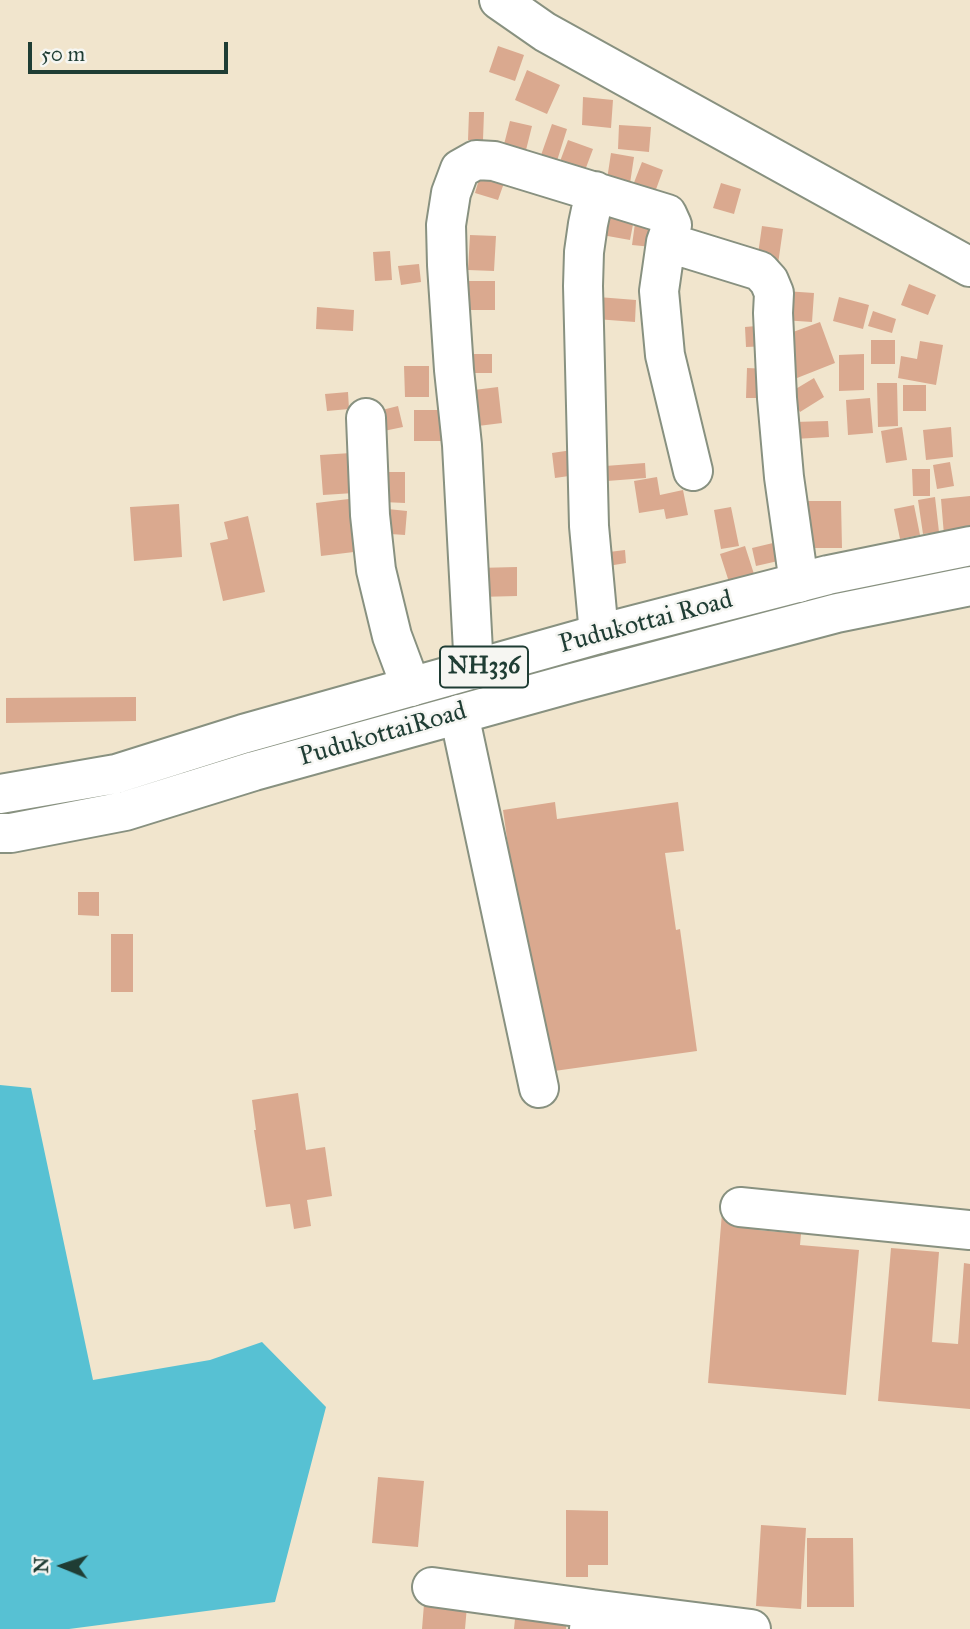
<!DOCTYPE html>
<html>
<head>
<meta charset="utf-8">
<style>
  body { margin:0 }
  #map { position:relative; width:970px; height:1629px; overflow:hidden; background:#f1e5cd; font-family:"IM FELL Great Primer",serif }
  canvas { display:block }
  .north { position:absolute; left:28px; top:1531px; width:70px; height:70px; -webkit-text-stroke:5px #f6f6f2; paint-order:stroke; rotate:272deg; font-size:19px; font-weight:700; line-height:28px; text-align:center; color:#1f3d34 }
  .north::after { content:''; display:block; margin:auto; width:24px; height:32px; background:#1f3d34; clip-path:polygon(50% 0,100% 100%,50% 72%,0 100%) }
  .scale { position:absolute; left:28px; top:42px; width:200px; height:32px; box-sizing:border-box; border:4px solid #1f3d34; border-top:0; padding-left:9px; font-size:21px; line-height:24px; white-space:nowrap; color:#1f3d34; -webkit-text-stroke:5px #f6f6f2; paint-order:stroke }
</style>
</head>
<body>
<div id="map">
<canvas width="970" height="1629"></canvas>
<div class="north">N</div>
<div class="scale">50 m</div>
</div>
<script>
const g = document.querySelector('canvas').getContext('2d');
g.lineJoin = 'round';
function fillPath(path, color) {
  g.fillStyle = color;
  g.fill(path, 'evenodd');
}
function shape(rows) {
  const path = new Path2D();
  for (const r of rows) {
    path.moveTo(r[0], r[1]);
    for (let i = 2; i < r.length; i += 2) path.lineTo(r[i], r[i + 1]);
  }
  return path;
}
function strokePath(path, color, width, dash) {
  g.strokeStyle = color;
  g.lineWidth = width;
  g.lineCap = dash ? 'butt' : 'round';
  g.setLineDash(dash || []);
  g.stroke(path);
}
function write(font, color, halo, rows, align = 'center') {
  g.font = font + ' "IM FELL Great Primer",serif';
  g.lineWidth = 5;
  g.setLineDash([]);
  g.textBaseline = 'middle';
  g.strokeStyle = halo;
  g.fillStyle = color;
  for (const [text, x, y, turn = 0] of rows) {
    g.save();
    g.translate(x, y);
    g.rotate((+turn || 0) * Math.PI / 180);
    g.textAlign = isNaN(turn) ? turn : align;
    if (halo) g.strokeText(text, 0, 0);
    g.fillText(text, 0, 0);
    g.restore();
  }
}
fillPath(shape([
  [0,1085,31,1088,93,1380,210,1360,262,1342,326,1407,275,1602,69,1629,0,1629]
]), '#57c1d3');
fillPath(shape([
  [498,46,524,55,515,81,489,72],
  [527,70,560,85,547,114,515,100],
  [583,97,613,100,611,128,582,125],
  [469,112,484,112,483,140,468,140],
  [510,121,532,126,523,162,501,156],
  [552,124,567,129,556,164,540,158],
  [619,125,651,127,649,152,618,149],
  [568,140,593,149,584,173,559,164],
  [611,153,634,157,629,190,606,186],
  [642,162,663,170,650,206,628,198],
  [480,176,504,183,498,200,475,193],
  [721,183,741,189,734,214,713,208],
  [607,209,635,214,630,240,602,235],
  [636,216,667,220,663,248,632,245],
  [762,226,783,229,777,271,756,268],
  [470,235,496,236,494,271,468,270],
  [390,251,392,280,375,281,373,252],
  [419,264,421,282,401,285,398,266],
  [456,281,495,281,495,310,456,310],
  [909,284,936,295,928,315,901,305],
  [785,291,814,293,812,322,783,320],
  [598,297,636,300,635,322,596,319],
  [839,297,869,305,863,329,833,321],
  [317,307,354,310,353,331,316,329],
  [873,311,896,319,892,333,868,326],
  [820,322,835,363,792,380,777,338],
  [768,325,769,346,746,347,745,327],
  [871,340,895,340,895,364,871,364],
  [920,341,943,345,936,385,898,378,901,356,917,359],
  [461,354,492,354,492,373,460,373],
  [864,354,864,390,839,391,839,355],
  [404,366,429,366,429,397,405,397],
  [747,368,769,369,768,398,746,398],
  [814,378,824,397,800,412,789,393],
  [877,383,897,383,898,426,878,427],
  [903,385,926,385,926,411,903,411],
  [498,387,502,423,470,427,466,391],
  [348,392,349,409,327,411,325,394],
  [870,398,873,433,848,435,846,400],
  [398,406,403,427,379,432,374,412],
  [414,410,448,410,448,441,414,441],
  [828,421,829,437,794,439,794,422],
  [902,427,907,460,886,463,881,431],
  [951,427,953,457,926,460,923,430],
  [579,449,583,474,555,478,552,453],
  [351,453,354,493,323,495,320,455],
  [950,462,954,486,937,489,933,465],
  [645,463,646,478,607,481,605,466],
  [912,469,930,469,930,496,913,496],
  [383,472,405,472,405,503,383,502],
  [657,477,660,495,683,490,688,515,666,519,664,509,639,513,634,481],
  [970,496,970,533,944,535,941,499],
  [935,497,939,532,923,534,918,500],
  [357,498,362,551,321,556,316,503],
  [801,501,841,501,842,548,801,548],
  [179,504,182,557,134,561,130,507],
  [914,505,920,535,900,539,894,509],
  [731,507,739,546,721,549,714,510],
  [378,508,407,511,405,535,376,533],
  [248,516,265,592,223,601,210,543,228,539,224,522],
  [773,543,778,561,756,566,752,548],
  [745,546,754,574,729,582,720,554],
  [625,550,626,563,602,567,601,553],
  [517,567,517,596,478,597,477,568],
  [136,697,136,721,6,723,6,698],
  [555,802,557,819,678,802,684,851,665,853,676,930,680,929,697,1051,540,1073,503,810],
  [78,892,99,892,99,916,78,915],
  [111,934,133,934,133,992,111,992],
  [298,1093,306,1150,325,1147,332,1196,307,1200,311,1226,294,1229,290,1204,266,1207,254,1130,256,1130,252,1100],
  [722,1213,759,1216,758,1230,801,1234,800,1245,859,1250,846,1395,708,1383],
  [891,1248,939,1252,932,1342,958,1344,964,1263,970,1264,970,1409,878,1401],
  [378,1477,424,1481,418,1547,372,1543],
  [566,1510,608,1511,608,1565,588,1565,588,1577,566,1577],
  [761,1525,806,1528,801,1609,756,1606],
  [807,1538,853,1538,854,1607,807,1607],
  [424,1604,467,1606,465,1629,422,1629],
  [516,1609,567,1613,566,1629,514,1629]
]), '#daa98f');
const minor = shape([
  [499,0,545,32,970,267],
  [595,191,588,224,584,252,583,286,589,526,599,634],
  [666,242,760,271,769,281,774,293,773,313,777,398,784,477,799,583],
  [366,418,370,515,376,570,392,636,411,687],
  [474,670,462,445,454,370,447,265,446,225,451,193,460,169,476,160,494,161,667,214,672,225,666,242,659,291,665,355,693,471],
  [459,714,539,1088],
  [740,1207,970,1230],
  [432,1587,592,1609],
  [589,1629,592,1609,751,1629]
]);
const highway = shape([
  [0,794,116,774,243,734,599,634,828,575,970,546],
  [0,833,11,833,125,811,254,771,572,683,837,613,970,586]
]);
strokePath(minor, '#889180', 42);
strokePath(highway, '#889180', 42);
strokePath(minor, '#fff', 38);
strokePath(highway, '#fff', 38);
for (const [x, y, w] of [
  [484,667,88]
]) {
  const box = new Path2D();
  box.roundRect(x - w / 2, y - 20.5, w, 41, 5);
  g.fillStyle = '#f6f6f2';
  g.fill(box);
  strokePath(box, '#1f3d34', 2);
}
write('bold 24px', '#1f3d34', null, [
  ["NH336",484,667]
]);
write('26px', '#1f3d34', '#f6f6f2', [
  ["Pudukottai Road",646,623,-15],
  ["PudukottaiRoad",383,735,-16]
]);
</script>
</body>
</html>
